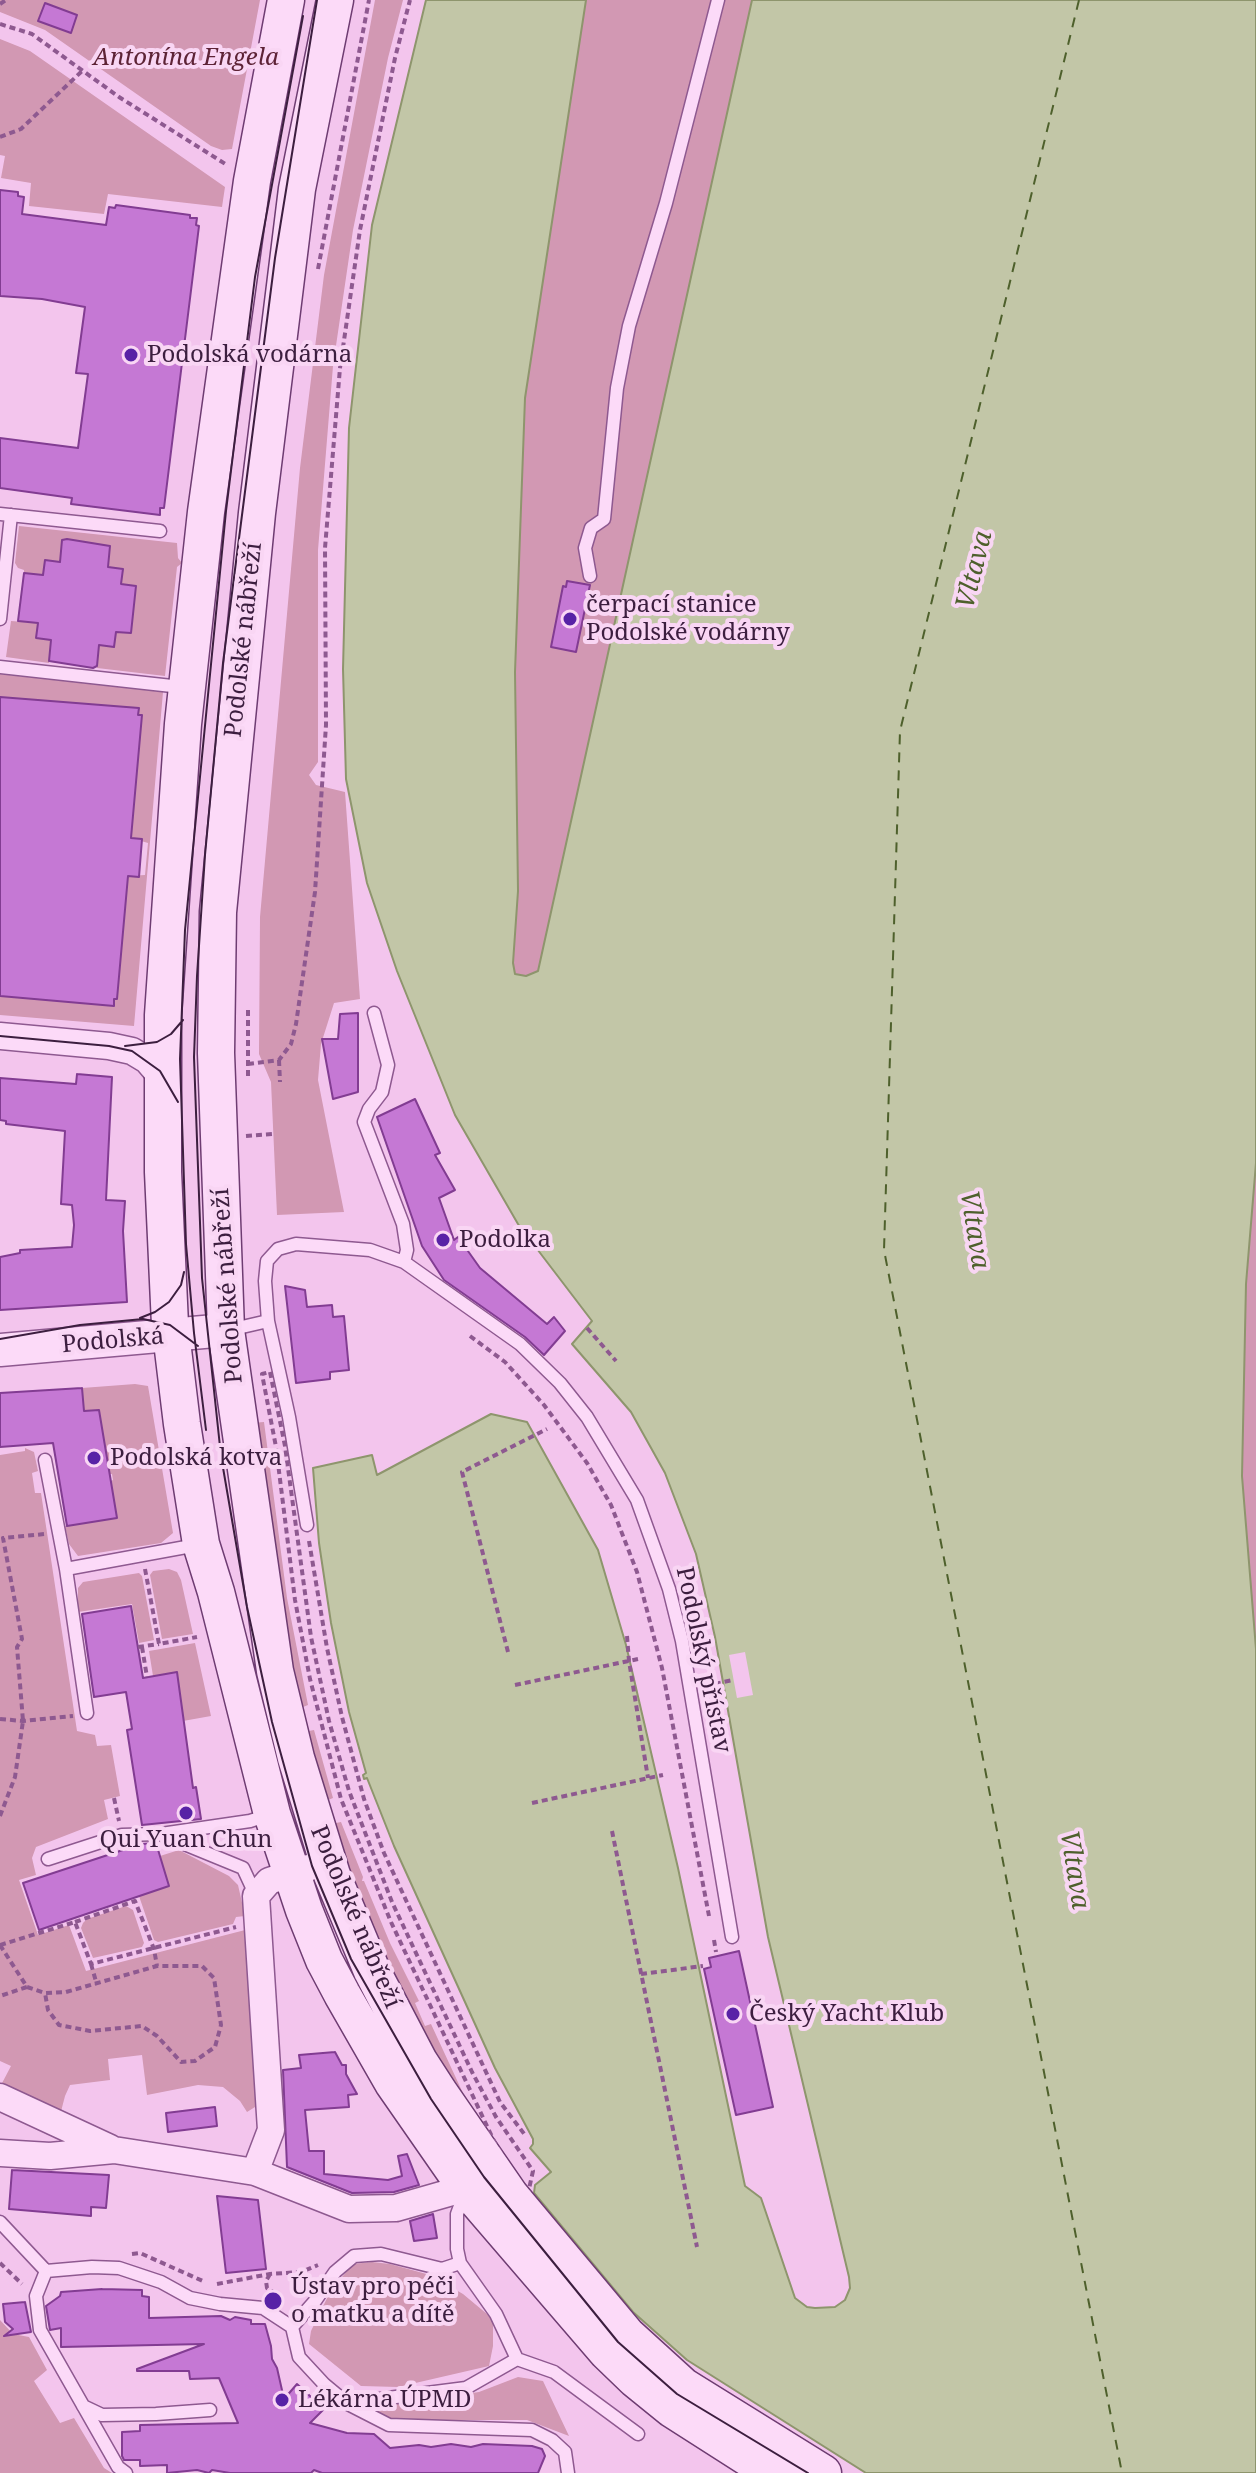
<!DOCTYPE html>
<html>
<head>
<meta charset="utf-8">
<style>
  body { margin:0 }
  canvas { display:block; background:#f3c5ed }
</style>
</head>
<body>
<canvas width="1256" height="2473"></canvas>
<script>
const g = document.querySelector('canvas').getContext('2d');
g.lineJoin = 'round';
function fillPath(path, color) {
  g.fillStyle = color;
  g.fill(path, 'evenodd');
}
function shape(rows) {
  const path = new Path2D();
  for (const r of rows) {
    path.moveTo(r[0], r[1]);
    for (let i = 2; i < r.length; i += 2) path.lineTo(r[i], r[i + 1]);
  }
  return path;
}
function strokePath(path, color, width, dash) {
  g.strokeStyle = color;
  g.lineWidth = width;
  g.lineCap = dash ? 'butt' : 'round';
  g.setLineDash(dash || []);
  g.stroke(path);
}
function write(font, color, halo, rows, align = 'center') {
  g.font = font + ' "Noto Serif",serif';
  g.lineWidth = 8;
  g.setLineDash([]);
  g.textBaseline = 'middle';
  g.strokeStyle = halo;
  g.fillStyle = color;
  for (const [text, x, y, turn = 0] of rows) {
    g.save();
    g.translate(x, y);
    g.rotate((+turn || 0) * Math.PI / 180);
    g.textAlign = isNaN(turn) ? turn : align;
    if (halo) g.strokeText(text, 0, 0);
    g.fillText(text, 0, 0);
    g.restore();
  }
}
fillPath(shape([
  [0,0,260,0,232,149,222,150,211,146,45,30,0,12],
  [45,3,77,15,70,33,38,21],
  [375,0,403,0,388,58,353,230,333,366,318,550,318,762,309,775,316,785,345,792,360,999,334,1003,321,1044,318,1080,344,1212,277,1215,271,1082,259,1054,260,917,300,468,324,275],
  [586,0,752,0,538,971,526,976,515,974,513,963,518,891,515,672,525,398],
  [0,39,30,51,225,187,222,207,108,194,104,214,29,206,31,183,1,178,5,156,0,155],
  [19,526,177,543,178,558,182,563,177,567,165,676,97,668,99,645,114,647,116,632,131,633,136,586,121,584,123,569,108,567,110,546,67,539,60,562,45,560,43,575,24,573,24,570,18,568,15,563],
  [11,621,38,623,36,638,51,640,49,663,6,657],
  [0,674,163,692,134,1026,0,1015,0,996,114,1005,114,999,117,999,128,876,145,875,148,843,131,838,141,715,138,715,139,708,0,697],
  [1256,1163,1256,1649,1242,1476,1246,1284],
  [135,1384,148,1386,173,1533,161,1543,78,1556,69,1544,65,1526,116,1518,111,1481,113,1480,112,1474,109,1474,99,1410,84,1411,82,1388],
  [264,1422,287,1598,308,1705,303,1707,309,1731,314,1730,333,1798,328,1800,336,1823,341,1822,363,1877,362,1881,364,1881,390,1943,419,2001,415,2003,425,2026,431,2024,468,2104,424,2037,384,1953,347,1869,318,1781,296,1692,251,1423],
  [25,1448,34,1452,38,1471,32,1473,35,1493,41,1493,77,1731,95,1735,97,1746,111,1745,120,1796,104,1800,108,1819,36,1847,32,1858,36,1875,19,1880,38,1935,69,1925,86,1971,249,1929,263,2090,255,2107,247,2112,240,2101,223,2087,198,2085,147,2095,142,2055,108,2059,110,2080,70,2085,65,2096,58,2123,0,2087,11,2066,0,2061,0,1455,25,1451],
  [169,1569,177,1572,181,1580,193,1634,162,1639,150,1575,153,1571],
  [139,1573,142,1576,154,1640,139,1643,132,1604,78,1612,78,1588,83,1582],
  [195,1643,211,1716,183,1721,177,1673,153,1676,149,1651],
  [179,1850,229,1876,238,1885,245,1916,236,1917,233,1924,158,1942,154,1940,139,1896,160,1856],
  [126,1906,133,1910,144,1943,142,1947,93,1958,81,1928,83,1923,87,1919],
  [372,2262,390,2264,430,2275,463,2294,493,2319,493,2346,489,2366,398,2387,361,2386,309,2344,311,2331,331,2290,353,2264],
  [0,2320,13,2334,29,2337,47,2370,34,2381,60,2423,74,2418,104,2468,112,2473,0,2473],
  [518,2377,543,2381,569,2436,527,2420,386,2420,368,2408,479,2392]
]), '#d298b3');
const water = shape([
  [426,0,586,0,525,398,515,672,518,891,513,963,515,974,526,976,538,971,752,0,1256,0,1256,1163,1246,1284,1242,1476,1256,1649,1256,2473,866,2473,687,2360,633,2312,534,2193,535,2185,551,2172,530,2148,533,2144,533,2139,495,2068,394,1846,367,1778,364,1779,363,1775,366,1773,349,1712,331,1623,319,1543,313,1468,372,1455,377,1475,491,1414,527,1422,598,1550,626,1645,678,1868,745,2186,761,2198,795,2298,807,2307,815,2308,835,2307,845,2300,850,2288,849,2277,768,1937,715,1637,696,1554,665,1473,631,1412,572,1344,592,1321,518,1224,455,1115,397,971,367,883,346,779,343,669,349,428,372,225,426,0]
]);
fillPath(water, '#c2c6a7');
strokePath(water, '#8e956d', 2);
fillPath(shape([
  [745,1652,753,1695,737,1698,729,1655]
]), '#f3c5ed');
strokePath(shape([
  [1079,0,900,731,884,1250,1122,2473]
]), '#4e602c', 2, [10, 8]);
const building = shape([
  [45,3,77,15,71,33,38,21,45,3],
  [0,190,18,192,18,196,24,197,22,214,106,225,109,207,115,208,116,205,190,215,190,218,197,218,196,225,199,226,164,508,160,508,160,515,71,504,72,498,0,488,0,438,78,448,88,374,76,373,85,307,42,299,0,296,0,190],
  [67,539,110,546,108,567,123,569,121,584,136,586,131,633,116,632,114,647,99,645,97,666,93,668,49,661,51,640,36,638,38,623,18,621,24,573,43,575,45,560,60,562,62,540,67,539],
  [567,581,590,585,576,652,551,647,563,586,566,587,567,581],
  [0,697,139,708,138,715,142,715,131,838,142,839,139,877,128,876,117,999,114,999,114,1006,0,996,0,697],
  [358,1013,358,1092,333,1099,322,1039,338,1039,340,1014,358,1013],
  [77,1074,112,1077,106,1200,125,1201,123,1231,127,1302,0,1310,0,1257,20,1253,20,1250,72,1247,74,1225,72,1205,61,1204,65,1131,6,1124,6,1121,0,1120,0,1078,76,1084,77,1074],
  [415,1099,440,1153,435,1155,455,1190,439,1198,454,1240,458,1237,480,1268,547,1324,554,1317,565,1331,544,1355,525,1337,444,1280,422,1246,377,1117,415,1099],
  [285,1286,305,1290,307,1307,332,1305,333,1317,344,1316,349,1370,330,1372,330,1379,296,1383,285,1286],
  [82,1388,84,1411,99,1410,117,1518,67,1526,53,1443,0,1447,0,1393,82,1388],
  [131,1606,143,1678,177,1672,193,1788,196,1787,201,1819,142,1825,127,1730,132,1729,126,1692,94,1697,82,1614,131,1606],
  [156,1843,169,1886,39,1930,23,1883,141,1844,156,1843],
  [739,1951,773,2107,736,2115,704,1969,711,1967,709,1958,739,1951],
  [335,2052,342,2065,346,2065,346,2074,357,2094,348,2095,349,2107,305,2110,309,2151,324,2151,324,2174,388,2180,402,2176,398,2156,407,2154,419,2185,394,2192,352,2193,287,2167,283,2070,301,2068,299,2055,335,2052],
  [215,2107,217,2126,168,2132,166,2113,215,2107],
  [12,2170,109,2175,106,2208,91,2207,91,2216,9,2209,12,2170],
  [217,2196,258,2200,266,2269,226,2273,217,2196],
  [433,2214,437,2238,414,2241,410,2221,433,2214],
  [102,2289,142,2290,142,2296,149,2297,149,2318,221,2316,230,2320,235,2317,251,2320,251,2324,265,2324,271,2346,272,2359,277,2368,284,2399,297,2384,324,2409,310,2423,347,2433,374,2434,390,2448,419,2445,431,2447,451,2444,471,2447,483,2444,532,2446,542,2449,545,2456,538,2473,322,2473,314,2470,311,2473,230,2473,212,2470,209,2473,197,2470,167,2473,167,2465,140,2466,140,2460,124,2460,122,2456,122,2432,140,2431,140,2425,238,2423,219,2378,190,2379,189,2371,137,2371,137,2369,204,2344,61,2347,61,2328,50,2330,46,2306,60,2296,61,2292,102,2289],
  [25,2302,31,2332,4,2336,13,2329,5,2322,3,2304,25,2302]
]);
fillPath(building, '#c578d4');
strokePath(building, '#823c92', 2);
const service = shape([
  [0,514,160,531],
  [590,576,585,548,591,528,604,519,617,388,629,326,666,203,718,0],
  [0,619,11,515],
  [0,667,172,686],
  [374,1013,388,1065,382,1092,369,1109,364,1122,403,1224,407,1250,404,1262],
  [229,1330,268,1321],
  [45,1460,66,1569,87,1713],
  [307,1525,289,1417,268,1321,265,1281,267,1261,278,1249,296,1244,370,1250,404,1262,520,1344,560,1383,587,1417,637,1500,669,1589,682,1641,732,1937],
  [66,1569,197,1545],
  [161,1834,250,1821,269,1815],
  [48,1859,122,1835,160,1834,243,1868,256,1896],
  [464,2195,457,2214,457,2249,460,2263,496,2314,517,2359,554,2372,638,2434],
  [0,2222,46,2271],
  [46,2271,92,2267,119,2268,161,2282,190,2298,220,2304,263,2308,292,2327,299,2357,324,2384,348,2404,389,2425,532,2430,552,2440,565,2452,568,2473],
  [46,2271,36,2296,40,2330,118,2467,126,2473],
  [292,2327,315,2301,335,2272,354,2256,381,2254,442,2269,460,2263],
  [349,2403,466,2388,517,2359],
  [83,2406,102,2415,156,2414,210,2410]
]);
const minor = shape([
  [0,1036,109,1046,132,1051,147,1060,153,1067,158,1073,162,1090],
  [0,2097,110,2148],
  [0,2153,50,2156,114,2150,255,2172,349,2209,396,2208,466,2188,478,2181],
  [255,2172,271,2130,256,1896,269,1881,308,1868]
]);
const tertiary = shape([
  [0,1350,226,1330]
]);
const secondary = shape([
  [286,0,252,181,206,512,183,724,163,1015,163,1172,170,1325,182,1424,201,1544,216,1592,272,1814,304,1910,324,1960,342,1994,393,2083,466,2188,607,2352,635,2379,672,2409,772,2473],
  [335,0,297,189,257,513,218,912,216,1053,226,1330,275,1671,296,1758,332,1875,372,1971,419,2061,439,2092,510,2195,627,2335,683,2386,823,2473]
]);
strokePath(service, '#8e5990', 15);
strokePath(minor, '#8e5990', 29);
strokePath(tertiary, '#8e5990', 35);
strokePath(secondary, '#6e3c72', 39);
strokePath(shape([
  [0,4,6,0],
  [0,24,32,34,119,97,227,165],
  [0,137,21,129,82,71],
  [318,269,369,0],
  [248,1010,248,1077],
  [279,1060,280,1082],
  [248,1064,279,1060,291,1044,296,1024,315,892,326,725,325,548,340,368,360,230,395,58,410,0],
  [246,1136,273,1134],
  [587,1328,616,1361],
  [470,1336,505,1362,544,1405,587,1463,611,1505,637,1572,662,1668,709,1916],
  [270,1372,285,1446,311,1637,329,1721,349,1791,392,1902,472,2072,496,2117,533,2171,527,2198,494,2141,391,1922,341,1799,310,1679,295,1600,276,1447,262,1374,270,1372],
  [309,1541,327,1648,342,1717,364,1799,384,1853,500,2102,525,2135],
  [145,1569,159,1644,197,1637],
  [627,1636,629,1661,648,1778],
  [138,1647,159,1644],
  [142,1647,147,1677],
  [508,1652,462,1472,547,1429],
  [515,1685,638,1659],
  [705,1686,733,1680],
  [0,1719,23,1721,73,1716],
  [114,1798,119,1821],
  [532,1803,663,1775],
  [0,1816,15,1777,23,1721,17,1647,22,1639,3,1538,45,1534],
  [612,1831,697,2247],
  [75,1922,135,1901,154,1949,157,1966],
  [714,1940,716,1952],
  [0,1945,75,1922,91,1964,236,1927],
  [0,1945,27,1987,0,1996],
  [91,1964,97,1985],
  [641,1974,703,1966],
  [27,1987,45,1993,66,1992,157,1966,202,1966,214,1978,221,2025,215,2047,195,2061,181,2062,157,2036,142,2026,90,2031,59,2025,48,2010,45,1993],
  [132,2254,140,2253,205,2282],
  [0,2263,22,2284],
  [270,2274,266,2281,267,2288,273,2292],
  [217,2284,270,2274,301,2272,318,2265]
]), '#8e5990', 4, [6, 4]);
strokePath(service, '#fcdaf8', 12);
strokePath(minor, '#fcdaf8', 26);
strokePath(tertiary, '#fcdaf8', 32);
strokePath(secondary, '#fcdaf8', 36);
strokePath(shape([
  [317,0,275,258,223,663,205,855,197,976,194,1057,202,1278,221,1456,247,1607,272,1722,312,1866,351,1959,431,2099,484,2177,618,2342,677,2394,808,2473],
  [0,1036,109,1046,132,1051,160,1071,178,1102],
  [125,1046,157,1042,171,1034,183,1020],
  [140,1318,155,1312,169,1302,181,1285,184,1272],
  [0,1339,80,1325,143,1319,170,1325,198,1346],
  [206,1430,194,1333,186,1244,180,1059,185,930,226,511,255,277,303,16]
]), '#3c1e3f', 2);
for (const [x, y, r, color] of [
  [131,355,8,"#5822a6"],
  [570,619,8,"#5822a6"],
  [443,1240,8,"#5822a6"],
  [94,1458,8,"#5822a6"],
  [186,1813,8,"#5822a6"],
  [733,2014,8,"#5822a6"],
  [273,2301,10,"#5822a6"],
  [282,2400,8,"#5822a6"]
]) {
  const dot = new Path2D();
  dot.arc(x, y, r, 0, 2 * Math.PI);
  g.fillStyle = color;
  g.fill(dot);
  strokePath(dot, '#f9d6f4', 3);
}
write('italic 24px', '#5d2336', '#f9d6f4', [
  ["Antonína Engela",186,58]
]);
write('24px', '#3c1e3f', '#f9d6f4', [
  ["Podolská vodárna",147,355],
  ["čerpací stanice",586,605],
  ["Podolské vodárny",586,633],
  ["Podolka",459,1240],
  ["Podolská kotva",110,1458],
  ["Qui Yuan Chun",186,1840,"center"],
  ["Český Yacht Klub",749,2014],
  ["Ústav pro péči",291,2287],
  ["o matku a dítě",291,2315],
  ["Lékárna ÚPMD",298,2400]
], 'left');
write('24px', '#3c1e3f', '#f9d6f4', [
  ["Podolské nábřeží",244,640,-84],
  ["Podolské nábřeží",228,1286,-94],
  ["Podolská",113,1341,-5],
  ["Podolský přístav",703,1660,78],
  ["Podolské nábřeží",355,1917,67]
]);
write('italic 26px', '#4e602c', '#f9d6f4', [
  ["Vltava",975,570,-76],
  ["Vltava",974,1230,81],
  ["Vltava",1074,1870,81]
]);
</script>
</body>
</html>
